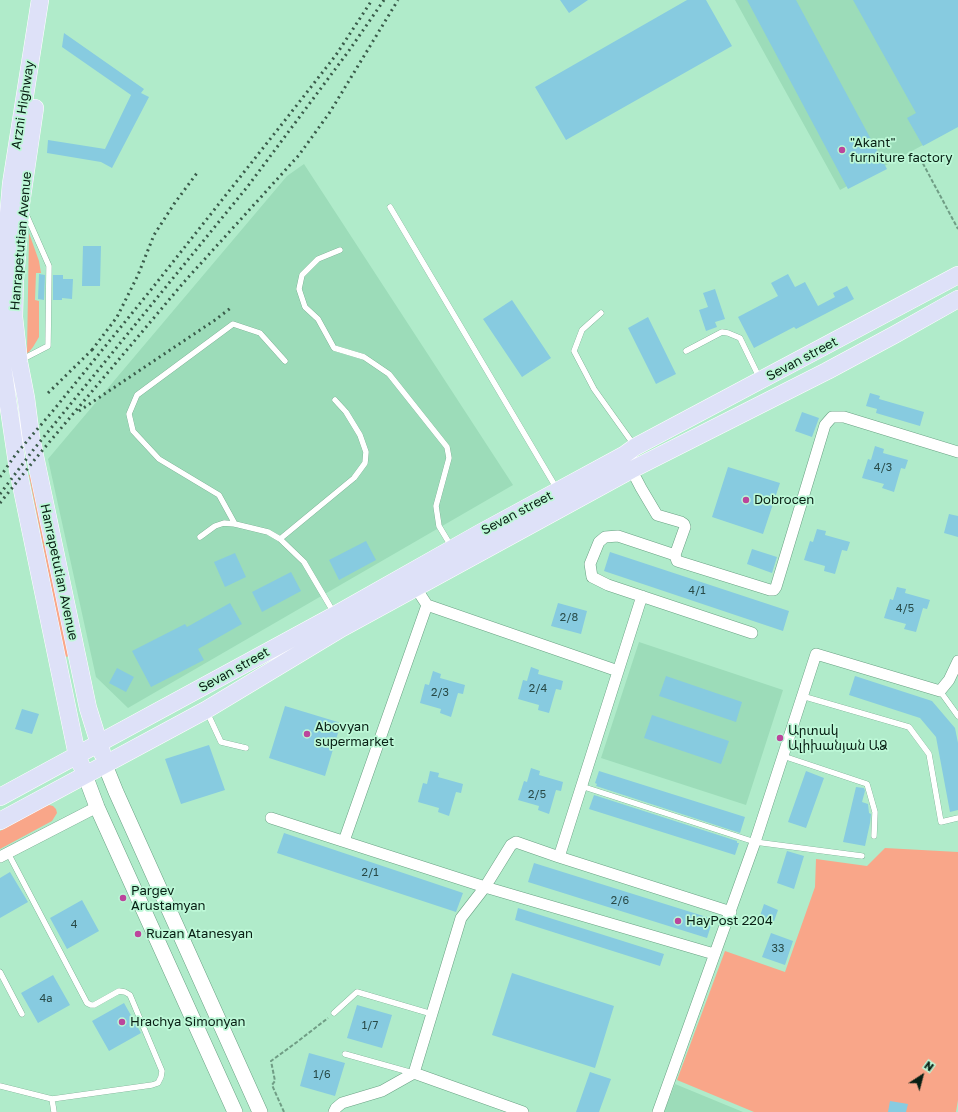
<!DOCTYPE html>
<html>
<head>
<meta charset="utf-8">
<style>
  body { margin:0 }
  #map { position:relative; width:958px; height:1112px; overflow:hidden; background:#b0ebca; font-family:"Golos Text",sans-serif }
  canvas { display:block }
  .north { position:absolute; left:902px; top:1056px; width:40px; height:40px; -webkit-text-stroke:3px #bdf8d7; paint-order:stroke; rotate:36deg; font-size:11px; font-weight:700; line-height:16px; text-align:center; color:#081f14 }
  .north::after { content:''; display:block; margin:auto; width:14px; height:18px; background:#081f14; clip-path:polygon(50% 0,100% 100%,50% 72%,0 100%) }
</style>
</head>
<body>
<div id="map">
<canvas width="958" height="1112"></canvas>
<div class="north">N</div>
</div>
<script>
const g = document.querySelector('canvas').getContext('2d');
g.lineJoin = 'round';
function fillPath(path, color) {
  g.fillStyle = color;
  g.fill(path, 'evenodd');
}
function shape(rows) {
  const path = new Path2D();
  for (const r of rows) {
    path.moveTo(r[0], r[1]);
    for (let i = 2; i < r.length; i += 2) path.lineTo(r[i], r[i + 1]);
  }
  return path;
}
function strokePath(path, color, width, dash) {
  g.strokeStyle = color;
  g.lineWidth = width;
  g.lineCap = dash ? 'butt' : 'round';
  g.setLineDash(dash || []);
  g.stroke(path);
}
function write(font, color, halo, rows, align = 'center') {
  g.font = font + ' "Golos Text","Noto Sans Armenian",sans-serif';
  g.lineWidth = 3.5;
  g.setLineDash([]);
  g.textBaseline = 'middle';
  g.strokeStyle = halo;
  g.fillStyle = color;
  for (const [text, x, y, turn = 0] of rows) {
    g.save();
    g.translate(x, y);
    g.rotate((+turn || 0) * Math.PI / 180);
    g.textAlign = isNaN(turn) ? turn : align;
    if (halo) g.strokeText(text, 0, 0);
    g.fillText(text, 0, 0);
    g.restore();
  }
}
fillPath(shape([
  [735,0,958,0,958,126,840,190],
  [304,164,513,485,128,708,96,677,48,459,287,176],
  [639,642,783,690,746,805,601,758],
  [675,1084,743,1112,664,1112]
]), '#9cdcb9');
fillPath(shape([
  [29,233,39,261,41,273,36,273,35,300,39,301,39,337,33,347,29,352,27,353],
  [33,474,70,656,65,657,29,475],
  [49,805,53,806,56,809,57,813,52,821,0,849,0,831,44,807],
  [885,848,958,852,958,1100,956,1112,754,1112,677,1080,725,951,785,972,815,887,816,859,867,866]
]), '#f9a689');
fillPath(shape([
  [560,0,588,0,569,13],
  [687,0,706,0,732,46,566,140,535,87],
  [747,0,796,0,887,169,848,189],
  [853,0,958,0,958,127,923,146,907,118,916,113],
  [64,33,144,89,141,93,149,97,112,168,101,162,47,153,48,140,105,149,131,95,62,47],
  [83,246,101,246,100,286,82,286],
  [39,274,45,275,44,300,38,299],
  [788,274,795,287,805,282,818,306,835,297,833,293,847,286,854,299,796,329,794,327,754,348,738,317,778,296,771,283],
  [53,275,63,275,63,279,73,279,72,299,62,298,62,300,53,300],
  [715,289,725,319,715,322,717,327,706,331,699,310,708,307,703,293],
  [512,300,551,358,522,377,483,319],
  [648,317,676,374,656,384,628,328],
  [870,393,880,396,879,399,924,412,920,426,876,413,877,409,866,406],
  [802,412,819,418,812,437,795,431],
  [875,446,884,449,883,453,908,460,905,469,901,468,894,492,882,488,884,484,862,478,868,459,871,460],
  [728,467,780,483,763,534,712,517],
  [949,514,958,516,958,537,944,533],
  [817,529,826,531,825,535,850,542,847,551,842,550,835,574,824,571,825,566,804,560,810,541,813,542],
  [366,541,376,560,339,580,329,560],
  [752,549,777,557,772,573,747,564],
  [610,552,789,611,783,631,604,571],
  [235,553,246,577,225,587,214,562],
  [291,572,301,591,262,612,252,592],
  [897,587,906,589,905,593,930,600,927,609,923,608,916,632,904,629,906,624,884,618,890,599,893,600],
  [230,603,242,624,198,649,204,660,151,687,132,651,185,624,187,627],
  [558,603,587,611,581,634,551,626],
  [531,667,539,670,538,674,563,681,561,690,556,689,549,713,538,710,539,705,518,699,523,680,527,681],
  [117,668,134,677,126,692,109,683],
  [433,671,441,674,440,678,465,685,463,694,458,693,451,717,440,713,441,709,420,703,425,684,429,685],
  [666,676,742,702,736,722,659,696],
  [855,676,932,701,955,728,958,743,958,810,950,812,936,737,920,718,849,695],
  [285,706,341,723,325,776,269,758],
  [22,709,39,714,32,734,15,729],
  [652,715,729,741,721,764,644,738],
  [209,745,225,790,181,804,165,759],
  [531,768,540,771,539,775,563,782,561,791,556,790,549,814,538,810,539,806,518,800,524,781,527,782],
  [430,771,439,773,438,777,463,784,461,793,456,792,449,816,438,812,439,808,418,802,423,783,427,784],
  [599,771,745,817,740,833,596,786,597,784,595,783],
  [806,771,824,778,806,828,788,822],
  [856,787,864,788,865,791,862,802,868,804,869,813,871,814,870,823,865,846,843,842],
  [594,795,737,841,737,843,739,843,735,855,589,809],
  [284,833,463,893,456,912,277,853],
  [787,851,804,856,794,889,777,883],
  [534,863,713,919,707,938,528,882],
  [10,872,28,902,0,918,0,878],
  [82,900,99,931,67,949,50,918],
  [764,904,778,910,773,924,759,919],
  [518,908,664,954,660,966,515,920],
  [771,933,793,941,785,965,762,957],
  [512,973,614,1006,595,1068,492,1035],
  [53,975,70,1005,38,1023,21,993],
  [124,1003,141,1033,109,1051,92,1021],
  [357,1005,392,1015,382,1048,347,1038],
  [309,1053,345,1063,335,1096,300,1086],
  [590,1072,611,1079,599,1112,576,1112],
  [890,1101,908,1104,906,1112,888,1112]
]), '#87cbe0');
const service = shape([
  [390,207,557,489],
  [340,250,318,259,302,275,299,289,305,307,318,319,334,348,364,357,389,374,447,447,449,458,436,506,439,526,451,546],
  [601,313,582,330,574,351,594,389,634,445],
  [686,351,722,332,728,333,740,338,760,379],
  [21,360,48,346,49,266,26,214],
  [235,524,219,495,159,459,133,431,129,414,137,395,233,324,260,333,285,361],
  [200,537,215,526,224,523,235,524,268,532,280,539,304,562,334,613],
  [280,539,354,478,365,463,366,452,360,435,346,412,335,400],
  [940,691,958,716],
  [802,696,909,727,929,754,941,822,958,818],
  [207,712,221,742,246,748],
  [783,756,867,784,875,812,874,836],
  [581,786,755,842,862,856],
  [8,853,87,1003,91,1005,94,1005,119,991,125,992,130,995,162,1071,161,1077,158,1083,152,1085,52,1099],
  [0,972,22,1014],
  [334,1013,357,992,432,1014],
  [345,1054,413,1073],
  [0,1086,52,1099,54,1112]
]);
const minor = shape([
  [629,465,641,488,657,515,681,522,684,524,685,527,675,555,677,561,770,590,774,590,776,587,825,425,832,417,844,417,958,452],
  [675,555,618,536,605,537,599,542,590,564,592,577,608,585,752,633],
  [427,605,618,671],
  [271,818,485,887,714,954],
  [344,841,427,605,416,588],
  [0,857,97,807],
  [559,857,642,596],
  [414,1073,461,918,485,887,511,845,516,842,559,857,731,912],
  [334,1112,336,1108,342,1103,382,1091,414,1073,523,1112],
  [658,1112,755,842,816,654,940,691,949,680,958,661]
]);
const secondary = shape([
  [105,765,116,792,260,1112],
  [85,775,97,807,235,1112]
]);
const primary = shape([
  [40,0,11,184,3,278,2,362,18,470,66,702,77,755,81,765],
  [35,108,21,204,15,280,14,317,19,362,26,398,31,437,88,708,102,753],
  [0,797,335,615,480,533,624,455,635,447,958,275],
  [0,821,206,710,342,628,631,470,827,371,894,335,958,299]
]);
strokePath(service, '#69a183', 6);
strokePath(minor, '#69a183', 12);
strokePath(secondary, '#69a183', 16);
strokePath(primary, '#fff', 18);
strokePath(shape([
  [920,158,958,229],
  [284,1112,272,1085,275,1081,271,1061,297,1042,328,1018]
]), '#709d85', 2, [4, 2]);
strokePath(service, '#fff', 5.5);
strokePath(minor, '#fff', 11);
strokePath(secondary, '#fff', 15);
strokePath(primary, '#dee1f8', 17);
strokePath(shape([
  [92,350,117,317,138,275,154,235,174,204,197,173],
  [48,393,95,347],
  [79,411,215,320,232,307],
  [0,477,16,454,52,412,150,291,286,119,336,55,372,0],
  [0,494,34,449,248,186,348,52,384,0],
  [0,503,36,458,184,282,299,155,330,112,398,0]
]), '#3a5b4a', 3, [2, 4]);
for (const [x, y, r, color] of [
  [842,150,4,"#bc459c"],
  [746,500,4,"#bc459c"],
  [307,734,4,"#bc459c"],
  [780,738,4,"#bc459c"],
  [123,898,4,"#bc459c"],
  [678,921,4,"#bc459c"],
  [138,934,4,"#bc459c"],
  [122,1022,4,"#bc459c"]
]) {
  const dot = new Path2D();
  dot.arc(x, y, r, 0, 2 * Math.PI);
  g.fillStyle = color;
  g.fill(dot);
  strokePath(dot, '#bdf8d7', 1.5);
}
write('11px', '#284a47', null, [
  ["4/3",883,468],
  ["4/1",697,591],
  ["4/5",905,609],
  ["2/8",569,618],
  ["2/4",538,689],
  ["2/3",440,693],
  ["2/5",537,795],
  ["2/1",370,873],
  ["2/6",620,901],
  ["4",74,925],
  ["33",778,949],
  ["4a",46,999],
  ["1/7",370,1026],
  ["1/6",322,1075]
]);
write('13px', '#081f14', '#bdf8d7', [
  ["Arzni Highway",23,105,-81],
  ["Hanrapetutian Avenue",21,241,-85],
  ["Sevan street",802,359,-28],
  ["Sevan street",517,513,-28],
  ["Hanrapetutian Avenue",59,572,78],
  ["Sevan street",234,670,-29]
]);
write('13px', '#081f14', '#bdf8d7', [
  ["\"Akant\"",850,143],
  ["furniture factory",850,158],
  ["Dobrocen",754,500],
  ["Abovyan",315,727],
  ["supermarket",315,742],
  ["Արտակ",788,731],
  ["Ալիխանյան ԱՁ",788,746],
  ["Pargev",131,891],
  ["Arustamyan",131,906],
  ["HayPost 2204",686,921],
  ["Ruzan Atanesyan",146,934],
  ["Hrachya Simonyan",130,1022]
], 'left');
</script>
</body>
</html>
